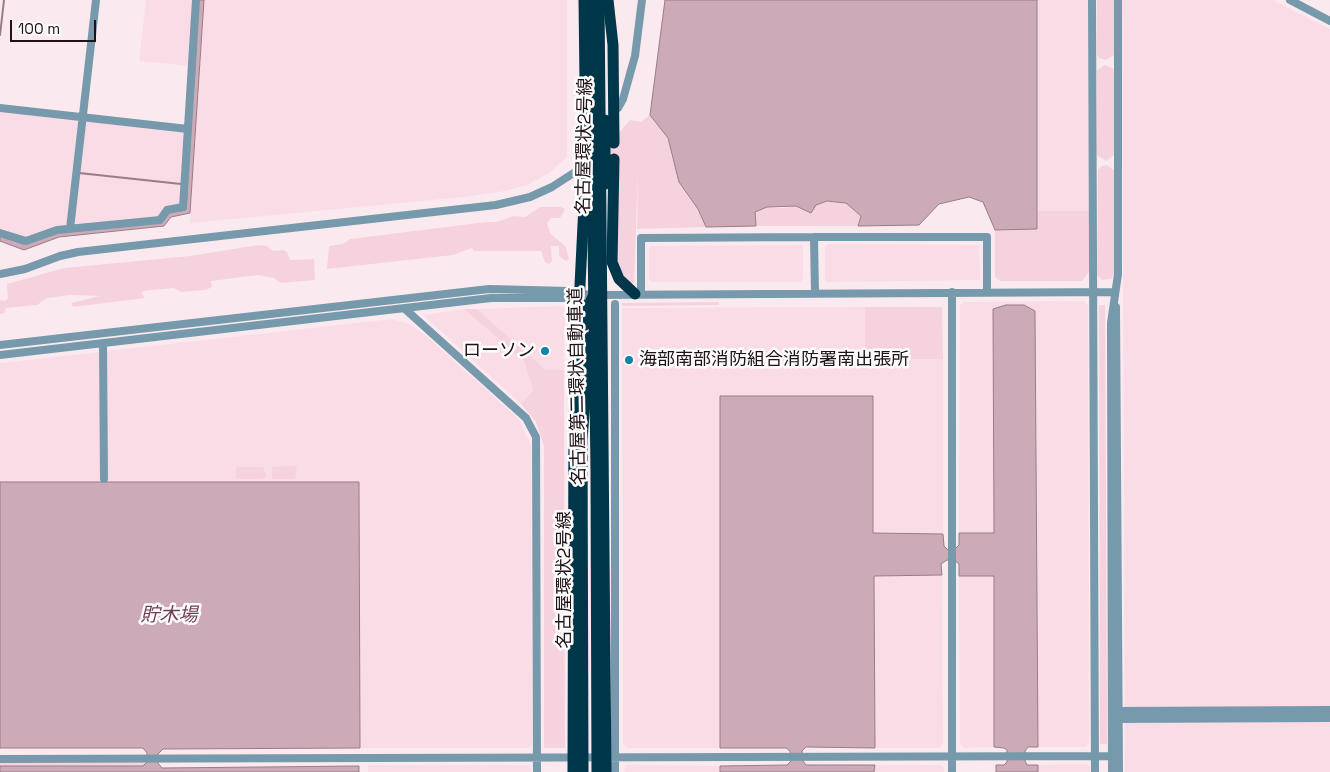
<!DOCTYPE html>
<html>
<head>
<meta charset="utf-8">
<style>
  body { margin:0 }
  #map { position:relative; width:1330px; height:772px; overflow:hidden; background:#faeaef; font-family:"Space Grotesk",sans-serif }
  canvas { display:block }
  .scale { position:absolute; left:10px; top:20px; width:86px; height:22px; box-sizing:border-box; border:2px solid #1f1117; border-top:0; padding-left:6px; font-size:15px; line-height:18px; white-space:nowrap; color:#1f1117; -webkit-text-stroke:4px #fcfcfc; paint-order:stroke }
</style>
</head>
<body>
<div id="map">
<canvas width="1330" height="772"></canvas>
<div class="scale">100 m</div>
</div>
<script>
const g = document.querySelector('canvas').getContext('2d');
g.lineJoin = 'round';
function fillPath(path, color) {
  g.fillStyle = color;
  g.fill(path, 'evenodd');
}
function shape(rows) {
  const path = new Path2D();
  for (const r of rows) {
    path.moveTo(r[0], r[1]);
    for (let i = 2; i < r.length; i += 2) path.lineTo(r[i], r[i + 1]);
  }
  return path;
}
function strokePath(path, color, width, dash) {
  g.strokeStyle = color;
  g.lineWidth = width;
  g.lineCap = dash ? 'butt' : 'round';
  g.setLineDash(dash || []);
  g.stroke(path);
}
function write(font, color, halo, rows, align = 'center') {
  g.font = font + ' "Space Grotesk","Noto Sans JP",sans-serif';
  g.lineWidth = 5;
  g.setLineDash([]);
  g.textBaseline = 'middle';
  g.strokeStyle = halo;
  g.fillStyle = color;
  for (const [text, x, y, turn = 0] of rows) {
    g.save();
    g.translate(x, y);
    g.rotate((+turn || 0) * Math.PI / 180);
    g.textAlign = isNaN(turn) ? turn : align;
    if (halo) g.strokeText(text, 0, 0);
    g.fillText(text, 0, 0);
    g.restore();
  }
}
fillPath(shape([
  [146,0,194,0,190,66,139,61],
  [204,0,567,0,567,157,549,173,527,185,505,191,464,197,190,223],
  [1037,0,1088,0,1089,211,1037,211],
  [1122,0,1273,0,1330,29,1330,772,1125,772],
  [0,111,79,119,68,224,65,227,24,238,0,231],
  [84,121,186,132,181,205,159,216,75,224],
  [829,244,977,245,979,246,980,280,828,282,825,281,825,246],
  [803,245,803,279,800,282,652,282,649,279,649,248,651,246],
  [1084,301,1088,305,1089,743,1085,747,1038,747,1035,311,1024,305,993,310,994,534,959,533,960,305,964,302],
  [561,306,565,308,564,370,546,370,477,309],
  [865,307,865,359,943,359,943,534,873,534,720,396,720,748,626,748,623,743,622,308],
  [464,309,524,361,533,390,521,404,423,315],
  [392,319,409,324,424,334,511,412,519,420,531,445,532,744,529,748,360,748,359,482,107,483,107,351],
  [100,352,101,483,0,482,0,363],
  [942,575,943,744,940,748,875,748,873,576],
  [959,576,994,576,994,747,964,748,960,744],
  [1086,764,1090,767,1090,772,1038,772,1038,765],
  [368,765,528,765,532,772,368,772],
  [626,765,720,766,720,772,624,772],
  [875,765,940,765,944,768,944,772,875,772]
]), '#fadce7');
fillPath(shape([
  [1097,0,1114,0,1114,55,1106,60,1099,58,1097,54],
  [1105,65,1114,69,1114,155,1106,161,1097,155,1097,70],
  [650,115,667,137,679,182,698,209,706,227,637,229,638,172,634,283,629,283,618,276,608,145,630,120,641,122],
  [1107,165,1115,171,1114,274,1111,279,1102,280,1097,275,1098,170,1102,166],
  [827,201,846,203,861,216,858,226,756,226,755,212,767,207,782,208],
  [540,207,561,207,565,209,560,218,551,218,547,223,550,233,566,247,569,259,566,261,559,256,559,246,551,246,552,261,549,264,545,262,541,251,474,251,472,248,453,255,327,269,329,246,343,244,350,239,486,222,497,222,513,216,525,217],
  [1037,211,1089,211,1089,272,1082,281,1000,281,995,277,995,230,1037,229],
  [258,245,267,246,273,251,283,250,287,252,290,260,314,259,315,280,281,283,274,278,258,275,211,281,212,287,206,290,181,292,174,288,143,291,142,294,145,298,73,307,71,303,100,296,70,295,47,298,37,305,6,308,4,313,0,314,0,300,5,301,8,298,7,284,64,268,190,256],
  [719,302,719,305,622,306,622,303],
  [1099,305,1105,305,1107,744,1100,744],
  [865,307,942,307,943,359,865,359],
  [464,309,477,309,546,370,564,370,565,748,544,748,544,446,536,422,521,404,533,390,524,361],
  [294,466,297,467,295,479,272,479,272,467],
  [238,467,263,467,266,476,263,479,239,479,236,478,236,469],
  [0,762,147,763,143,766,0,766]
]), '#f6d2df');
const water = shape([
  [199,0,204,0,190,213,171,217,164,226,59,237,24,250,0,241,0,236,23,244,58,233,162,222,170,212,186,210,199,0],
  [665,0,1037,0,1037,229,995,230,983,202,969,197,939,204,919,225,858,226,861,216,846,203,827,201,816,205,811,213,796,206,767,207,755,212,756,226,706,227,698,209,679,182,668,138,650,115,665,0],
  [1006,305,1024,305,1035,311,1038,747,1028,747,1025,751,1025,761,1027,765,1038,765,1038,772,996,772,996,765,1004,765,1007,762,1007,750,1004,748,994,747,994,576,959,576,959,564,954,560,947,560,941,564,942,575,874,576,875,748,806,747,802,751,803,761,806,765,875,765,874,772,720,772,720,766,787,765,791,761,790,751,786,748,720,748,720,396,873,396,873,533,943,534,944,546,948,550,955,549,959,545,959,533,994,533,993,309,1006,305],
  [0,482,359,482,360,748,163,749,158,754,158,763,162,768,359,766,359,772,0,772,0,766,143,766,147,762,147,753,143,748,0,748,0,482]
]);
fillPath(water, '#cdaab7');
strokePath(water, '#997c87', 1);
strokePath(shape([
  [0,35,4,0],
  [79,173,181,184]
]), '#997c87', 2);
strokePath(shape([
  [1092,0,1095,772],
  [1290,0,1330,21],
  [0,108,188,129],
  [613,112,618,108,623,99,635,56,642,0],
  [70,229,96,0],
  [0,233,26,241,57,230,160,220,167,210,183,207,196,0],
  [814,237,815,293],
  [0,274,25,269,60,256,78,252,496,205,530,197,552,187,586,165],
  [952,292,952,772],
  [641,294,641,238,814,237,987,237,987,292],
  [1116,307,1119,772],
  [405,309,526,418,536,437,537,772],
  [103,343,104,479],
  [0,345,489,289,569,291,579,294,594,295,1115,292],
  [0,355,491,298,569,298,579,294],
  [1116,711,1330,710],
  [1115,719,1330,718],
  [0,759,1112,756],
  [615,772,615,304],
  [1112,772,1111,323,1118,274,1118,0]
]), '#7699ab', 8);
strokePath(shape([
  [608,0,613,45,614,143],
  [614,159,612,262,619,279,635,294],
  [605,184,605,120],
  [585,325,588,306,594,295],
  [573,772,574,405,586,165,584,0],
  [583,772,582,440,590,337]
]), '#00364a', 11);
strokePath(shape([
  [590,0,596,471,597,772],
  [599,0,606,772]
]), '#00364a', 11);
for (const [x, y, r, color] of [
  [545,351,5,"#1182a9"],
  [629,360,5,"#1182a9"]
]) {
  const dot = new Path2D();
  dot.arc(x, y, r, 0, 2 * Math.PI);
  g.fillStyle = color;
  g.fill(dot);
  strokePath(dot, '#fcfcfc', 2);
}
write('18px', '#1f1117', '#fcfcfc', [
  ["名古屋環状2号線",585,146,-89],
  ["名古屋第二環状自動車道",578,386,-91],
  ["名古屋環状2号線",565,580,-90]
]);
write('18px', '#1f1117', '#fcfcfc', [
  ["ローソン",535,351],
  ["海部南部消防組合消防署南出張所",639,360,"left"]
], 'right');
write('italic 19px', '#703e53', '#fcfcfc', [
  ["貯木場",169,616]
]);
</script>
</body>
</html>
